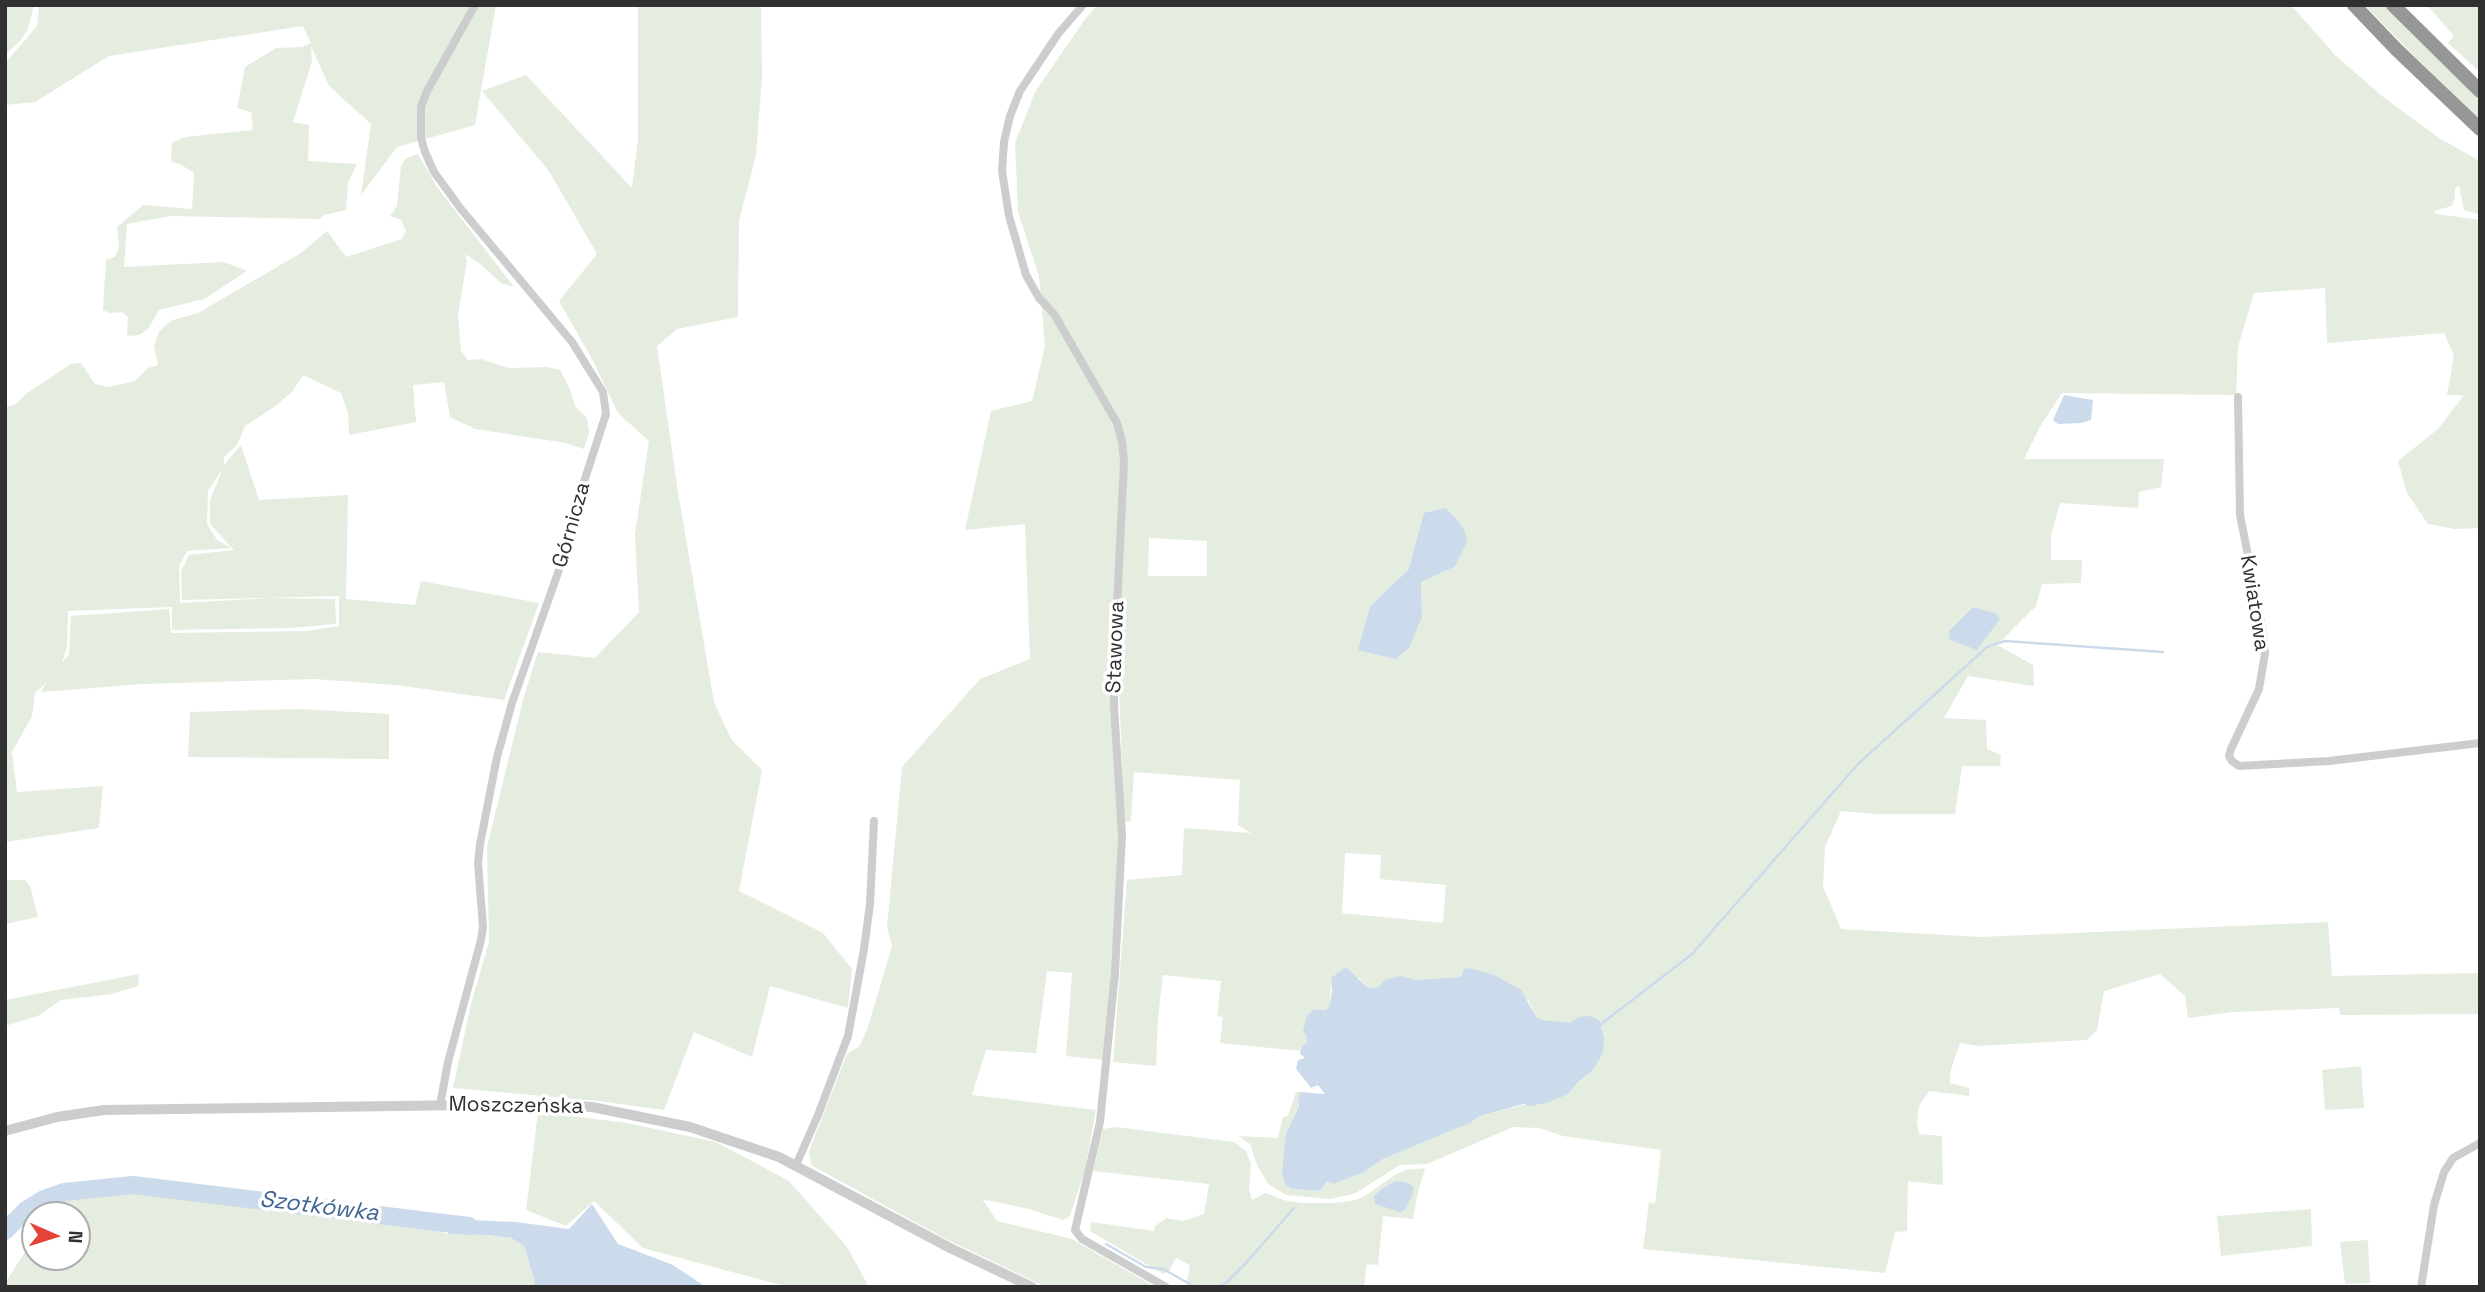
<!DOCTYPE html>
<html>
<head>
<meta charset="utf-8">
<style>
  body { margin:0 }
  #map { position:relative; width:2485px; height:1292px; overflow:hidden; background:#fff; font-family:"Space Grotesk",sans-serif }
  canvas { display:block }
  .frame { position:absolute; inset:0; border:7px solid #303030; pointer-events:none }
  .north { position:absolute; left:21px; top:1201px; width:70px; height:70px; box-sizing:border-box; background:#fff; border:2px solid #acacac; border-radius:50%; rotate:93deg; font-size:19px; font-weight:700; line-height:28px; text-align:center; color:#303030 }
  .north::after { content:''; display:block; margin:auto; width:24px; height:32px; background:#e34437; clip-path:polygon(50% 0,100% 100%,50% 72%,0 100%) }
</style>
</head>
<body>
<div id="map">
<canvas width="2485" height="1292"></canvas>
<div class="frame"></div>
<div class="north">N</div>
</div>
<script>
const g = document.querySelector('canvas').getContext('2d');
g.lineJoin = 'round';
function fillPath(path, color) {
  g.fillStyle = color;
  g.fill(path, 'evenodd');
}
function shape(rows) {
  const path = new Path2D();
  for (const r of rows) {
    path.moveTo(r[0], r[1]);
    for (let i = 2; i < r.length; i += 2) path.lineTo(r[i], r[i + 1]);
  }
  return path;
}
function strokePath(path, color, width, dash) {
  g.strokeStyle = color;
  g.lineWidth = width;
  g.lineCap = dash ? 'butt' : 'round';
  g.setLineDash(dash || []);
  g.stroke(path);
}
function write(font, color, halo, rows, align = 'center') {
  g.font = font + ' "Space Grotesk",sans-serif';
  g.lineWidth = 7;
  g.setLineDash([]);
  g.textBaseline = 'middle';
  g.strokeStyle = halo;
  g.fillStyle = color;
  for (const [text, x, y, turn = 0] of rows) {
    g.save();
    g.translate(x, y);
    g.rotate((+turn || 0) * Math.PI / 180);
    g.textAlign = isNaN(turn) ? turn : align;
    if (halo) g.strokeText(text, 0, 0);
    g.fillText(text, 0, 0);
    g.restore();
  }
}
fillPath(shape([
  [5,5,34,5,28,29,21,40,5,55],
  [39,5,496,5,475,125,397,147,361,195,371,124,329,86,311,46,312,61,293,122,309,125,308,161,357,164,348,183,346,210,324,215,320,219,171,216,127,224,124,267,224,262,247,271,204,299,159,310,148,329,139,335,127,336,128,317,122,312,110,313,103,310,106,260,115,257,119,247,117,227,143,205,192,209,194,173,180,164,171,162,172,143,185,137,253,130,251,112,237,108,245,67,276,48,302,47,311,43,303,26,109,56,35,102,5,105,5,63,37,26],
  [638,5,761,5,762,77,756,155,739,221,738,317,677,329,657,346,678,492,714,702,731,739,762,770,739,891,823,933,852,969,848,1008,770,986,752,1057,694,1032,664,1110,598,1101,453,1088,471,1004,489,942,487,847,524,696,538,652,595,658,639,612,635,534,649,441,618,413,592,359,559,301,597,254,549,171,482,91,526,75,632,188,638,139],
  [1097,5,2291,5,2335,55,2382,96,2439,138,2480,161,2480,215,2464,210,2459,186,2455,188,2455,197,2452,206,2434,211,2437,214,2480,220,2480,528,2455,529,2428,524,2407,493,2398,461,2438,429,2464,395,2447,395,2454,356,2444,333,2327,343,2325,288,2254,293,2238,347,2236,395,2062,393,2041,425,2024,459,2164,459,2161,487,2139,492,2138,508,2060,503,2051,535,2051,560,2082,560,2081,583,2042,584,2036,606,1997,645,2033,665,2034,686,1968,676,1944,718,1986,720,1987,749,2001,755,2000,766,1962,766,1955,814,1876,814,1841,811,1825,847,1823,886,1841,929,1980,937,2328,922,2332,976,2480,973,2480,1014,2340,1015,2339,1008,2232,1012,2188,1018,2185,996,2160,974,2104,991,2097,1030,2087,1040,1978,1046,1960,1043,1951,1069,1950,1083,1969,1088,1969,1096,1929,1091,1919,1106,1917,1122,1919,1134,1942,1136,1943,1185,1908,1181,1907,1231,1895,1232,1885,1273,1643,1249,1649,1202,1655,1204,1661,1150,1563,1136,1539,1128,1513,1127,1427,1164,1400,1165,1354,1194,1330,1199,1286,1195,1268,1184,1257,1165,1250,1144,1238,1136,1278,1138,1283,1117,1288,1116,1296,1092,1300,1092,1298,1098,1299,1105,1286,1133,1286,1149,1292,1189,1320,1191,1327,1181,1334,1184,1364,1172,1383,1159,1470,1123,1480,1116,1568,1094,1578,1082,1592,1071,1579,1017,1571,1023,1542,1021,1537,1018,1528,1000,1462,977,1416,980,1402,976,1379,987,1368,988,1359,978,1331,978,1330,1004,1326,1010,1314,1009,1306,1035,1307,1044,1301,1051,1220,1043,1223,1017,1217,1016,1221,981,1163,975,1158,1018,1156,1066,1113,1062,1127,880,1182,875,1184,828,1251,833,1238,825,1240,780,1134,772,1131,821,1124,822,1118,656,1118,832,1113,957,1104,1060,1066,1056,1072,973,1047,971,1036,1053,986,1050,972,1095,1096,1110,1085,1170,1070,1216,1063,1220,1029,1209,982,1199,997,1221,1072,1239,1155,1287,1046,1287,946,1239,811,1165,809,1151,847,1054,860,1046,868,1027,892,946,887,927,902,767,980,679,1030,659,1025,524,965,530,991,411,1032,401,1045,346,1039,276,1018,212,1015,143,1035,92,1083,22],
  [1149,538,1207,541,1207,576,1148,576],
  [1454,567,1421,582,1422,617,1358,650,1370,606,1409,569],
  [1345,853,1381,855,1380,879,1446,885,1443,923,1342,913],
  [2365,5,2385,5,2480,98,2480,119,2416,58],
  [2427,5,2480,5,2480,72,2448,43,2454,36],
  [418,154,437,187,514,287,501,283,479,263,465,254,467,260,458,315,461,351,468,360,481,359,508,368,548,367,560,370,570,389,575,406,587,418,589,433,584,449,566,443,475,429,450,417,444,382,413,385,416,422,349,435,348,413,341,393,303,375,292,392,274,407,245,426,237,445,224,457,224,465,241,445,259,500,348,495,346,599,415,605,421,581,539,603,504,700,396,685,314,679,143,684,41,692,46,683,35,693,32,716,12,752,17,792,103,786,99,828,5,842,5,407,16,404,27,393,71,364,81,363,95,384,109,387,135,381,148,368,158,365,154,346,159,332,166,325,173,320,198,313,301,253,327,231,346,257,402,239,406,231,401,220,390,216,397,206,401,166,405,159],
  [223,468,210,500,210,524,234,550,189,555,181,571,182,600,339,596,339,626,306,631,171,633,169,609,71,616,69,655,62,663,67,647,68,611,172,607,172,630,291,628,336,624,335,599,270,598,180,603,179,566,187,551,231,548,217,540,207,524,208,491],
  [298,709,389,714,389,759,188,757,190,712],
  [5,880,25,880,30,886,38,917,5,924],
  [139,974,138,986,112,994,61,1000,38,1016,5,1026,5,1000],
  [2361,1066,2364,1108,2325,1110,2322,1070],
  [538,1112,627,1123,716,1142,789,1181,847,1247,869,1287,788,1287,643,1248,594,1201,566,1226,526,1210],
  [1116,1127,1234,1142,1246,1151,1251,1164,1249,1189,1252,1200,1265,1193,1287,1201,1303,1203,1333,1203,1352,1201,1365,1196,1393,1176,1406,1170,1425,1168,1417,1196,1413,1219,1383,1216,1378,1265,1367,1264,1364,1287,1186,1287,1190,1265,1176,1258,1169,1271,1163,1274,1090,1231,1091,1222,1154,1231,1155,1226,1166,1218,1183,1221,1204,1214,1209,1184,1093,1171,1103,1129],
  [125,1188,277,1209,403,1222,448,1234,487,1235,511,1238,524,1246,535,1282,533,1287,5,1287,5,1283,35,1236,35,1257,77,1257,77,1215,35,1215,35,1228,32,1212,39,1206,77,1194],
  [2311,1209,2312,1246,2221,1256,2217,1216],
  [2368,1240,2370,1283,2345,1284,2340,1242]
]), '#e4eddf');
fillPath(shape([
  [2064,395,2093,400,2091,420,2081,423,2058,424,2053,420],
  [1446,508,1459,522,1465,532,1467,543,1454,567,1421,582,1422,617,1409,648,1395,659,1358,650,1370,606,1409,569,1424,513],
  [1973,607,1997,614,2000,619,1977,650,1950,640,1949,631],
  [1346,967,1368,988,1379,987,1384,980,1402,976,1416,980,1461,977,1464,969,1469,968,1494,975,1521,990,1537,1018,1542,1020,1570,1023,1579,1017,1590,1016,1599,1020,1604,1039,1603,1053,1592,1071,1578,1082,1568,1094,1547,1103,1529,1106,1524,1104,1480,1116,1470,1123,1383,1159,1364,1172,1334,1184,1327,1181,1320,1191,1292,1189,1285,1184,1282,1174,1286,1133,1299,1106,1298,1098,1300,1092,1325,1094,1318,1085,1311,1088,1296,1069,1298,1060,1305,1058,1300,1054,1302,1046,1307,1043,1306,1035,1303,1032,1307,1016,1314,1009,1326,1010,1330,1004,1332,991,1331,978],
  [1396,1181,1405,1182,1413,1186,1413,1193,1406,1209,1400,1212,1375,1204,1374,1196,1383,1188],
  [592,1204,618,1244,673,1265,706,1287,533,1287,535,1282,524,1246,511,1238,487,1235,448,1234,447,1219,516,1222,569,1229]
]), '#ccdbec');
strokePath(shape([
  [5,17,5,20],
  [1600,1025,1692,954,1858,764,1987,647,2005,641,2163,652],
  [1106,1244,1146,1267,1163,1269,1195,1287],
  [1218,1287,1226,1283,1245,1264,1294,1208]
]), '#ccdbec', 2.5);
strokePath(shape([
  [5,1231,26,1210,44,1199,64,1192,133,1185,469,1226]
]), '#ccdbec', 18);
strokePath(shape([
  [1083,5,1058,34,1020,91,1010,116,1004,142,1002,171,1009,216,1026,275,1039,298,1054,314,1117,423,1122,441,1124,461,1115,650,1114,705,1122,835,1115,973,1100,1122,1075,1230,1082,1239,1166,1287],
  [2238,397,2240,515,2263,632,2265,653,2259,689,2231,749,2229,756,2232,761,2239,766,2329,761,2480,743],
  [440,1105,448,1062,481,940,483,927,478,863,480,844,497,757,512,703,566,550,571,522,606,414,603,392,572,342,461,209,434,172,425,152,421,138,421,107,427,91,475,5],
  [796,1165,818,1115,848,1036,864,949,870,904,874,821],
  [2421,1287,2434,1205,2444,1172,2453,1158,2480,1143]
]), '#cdcdcd', 8);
strokePath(shape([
  [5,1131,57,1117,104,1110,544,1104,592,1107,690,1127,779,1157,950,1248,1032,1287]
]), '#cdcdcd', 10);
strokePath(shape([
  [2354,5,2397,50,2480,129],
  [2393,5,2480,91]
]), '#979797', 14);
write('21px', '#303030', '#fff', [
  ["Górnicza",572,525,-74],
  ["Kwiatowa",2254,603,81],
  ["Stawowa",1116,647,-88],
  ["Moszczeńska",516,1106,1]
]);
write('italic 23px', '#3f6592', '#fff', [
  ["Szotkówka",319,1207,7]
]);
</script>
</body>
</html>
